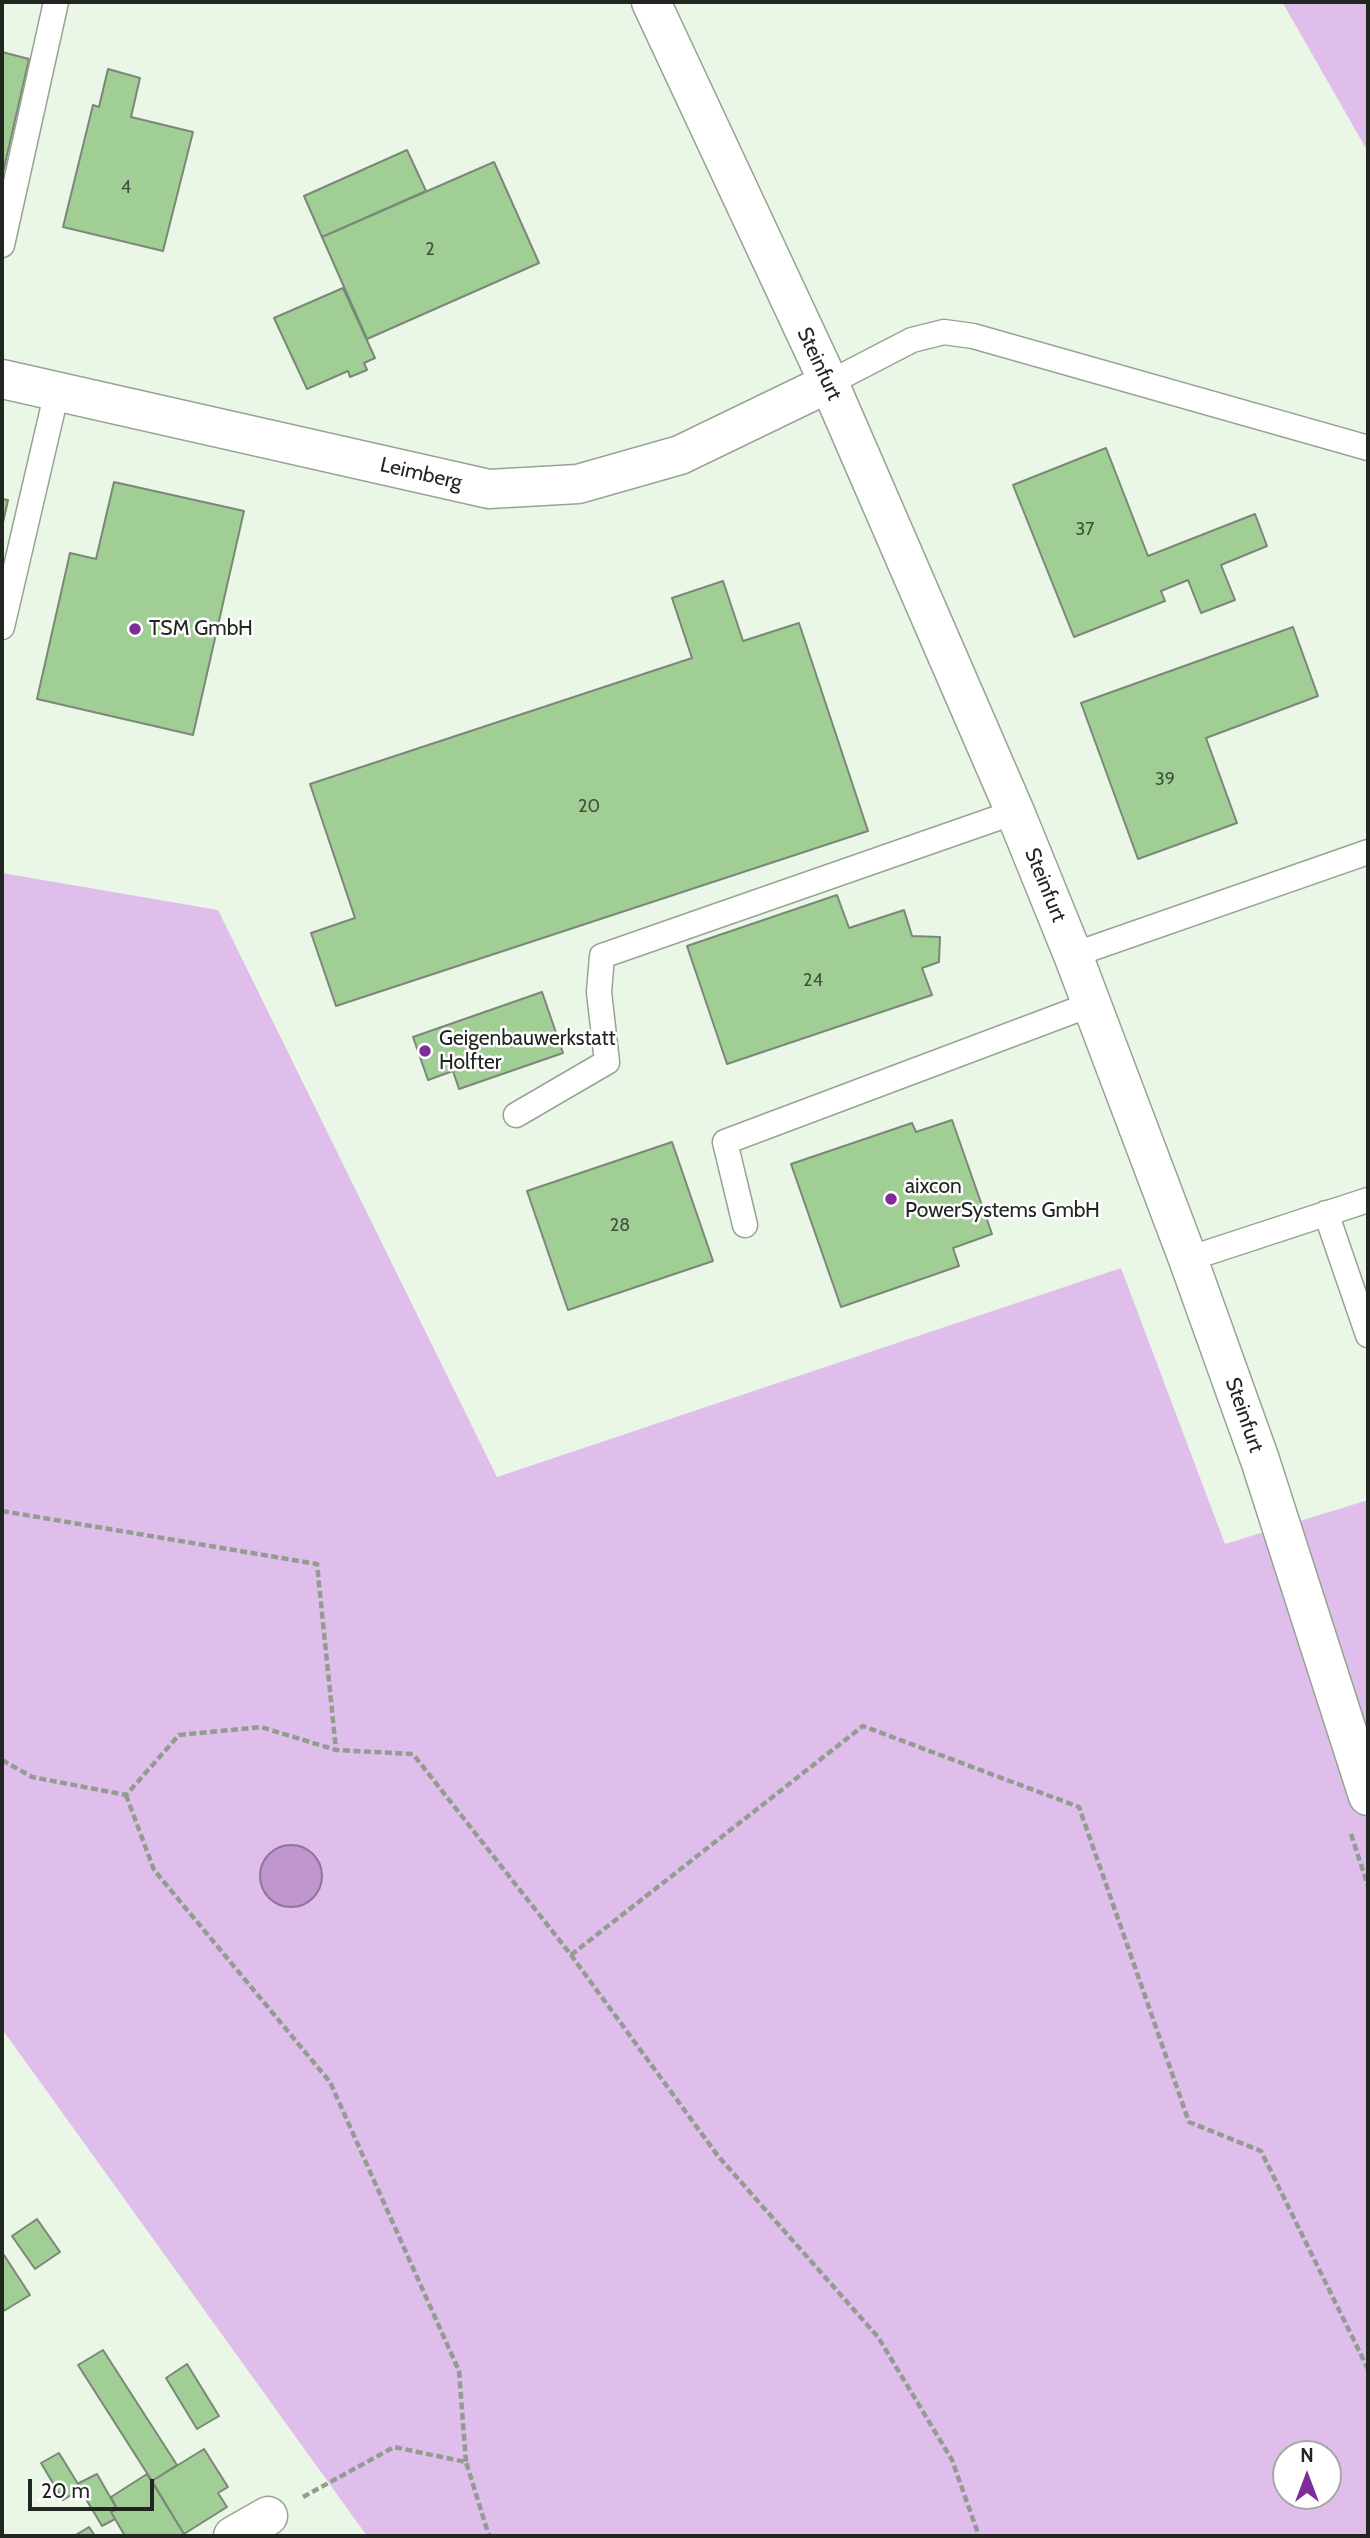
<!DOCTYPE html>
<html>
<head>
<meta charset="utf-8">
<style>
  body { margin:0 }
  #map { position:relative; width:1370px; height:2538px; overflow:hidden; background:#eaf7e6; font-family:Cabin,sans-serif }
  canvas { display:block }
  .frame { position:absolute; inset:0; border:4px solid #222620; pointer-events:none }
  .north { position:absolute; left:1272px; top:2440px; width:70px; height:70px; box-sizing:border-box; background:#fff; border:2px solid #a7a8a6; border-radius:50%; rotate:0deg; font-size:19px; font-weight:700; line-height:28px; text-align:center; color:#222620 }
  .north::after { content:''; display:block; margin:auto; width:24px; height:32px; background:#7f2b9a; clip-path:polygon(50% 0,100% 100%,50% 72%,0 100%) }
  .scale { position:absolute; left:28px; top:2479px; width:126px; height:32px; box-sizing:border-box; border:4px solid #222620; border-top:0; padding-left:9px; font-size:21px; line-height:24px; white-space:nowrap; color:#222620; -webkit-text-stroke:5px #fff; paint-order:stroke }
</style>
</head>
<body>
<div id="map">
<canvas width="1370" height="2538"></canvas>
<div class="frame"></div>
<div class="north">N</div>
<div class="scale">20 m</div>
</div>
<script>
const g = document.querySelector('canvas').getContext('2d');
g.lineJoin = 'round';
function fillPath(path, color) {
  g.fillStyle = color;
  g.fill(path, 'evenodd');
}
function shape(rows) {
  const path = new Path2D();
  for (const r of rows) {
    if (r.length === 3) {
      path.moveTo(r[0] + r[2], r[1]);
      path.arc(r[0], r[1], r[2], 0, 2 * Math.PI);
      continue;
    }
    path.moveTo(r[0], r[1]);
    for (let i = 2; i < r.length; i += 2) path.lineTo(r[i], r[i + 1]);
  }
  return path;
}
function strokePath(path, color, width, dash) {
  g.strokeStyle = color;
  g.lineWidth = width;
  g.lineCap = dash ? 'butt' : 'round';
  g.setLineDash(dash || []);
  g.stroke(path);
}
function write(font, color, halo, rows, align = 'center') {
  g.font = font + ' Cabin,sans-serif';
  g.lineWidth = 5;
  g.setLineDash([]);
  g.textBaseline = 'middle';
  g.strokeStyle = halo;
  g.fillStyle = color;
  for (const [text, x, y, turn = 0] of rows) {
    g.save();
    g.translate(x, y);
    g.rotate((+turn || 0) * Math.PI / 180);
    g.textAlign = isNaN(turn) ? turn : align;
    if (halo) g.strokeText(text, 0, 0);
    g.fillText(text, 0, 0);
    g.restore();
  }
}
fillPath(shape([
  [1282,2,1368,2,1368,152,1288,12],
  [2,873,218,910,497,1477,1121,1268,1225,1544,1368,1500,1368,2536,367,2536,2,2029],
  [1286,2454,1328,2454,1328,2496,1286,2496]
]), '#dfbeeb');
const water = shape([
  [291,1876,31]
]);
fillPath(water, '#bf95ce');
strokePath(water, '#90749a', 2);
const building = shape([
  [2,52,29,59,2,177,2,52],
  [108,69,140,78,131,117,193,132,163,251,63,227,93,105,99,107,108,69],
  [407,150,426,191,322,237,304,196,407,150],
  [494,162,539,263,367,339,322,237,494,162],
  [343,288,375,358,364,363,367,370,350,377,348,371,307,389,274,318,343,288],
  [1106,448,1148,556,1255,514,1267,546,1221,565,1235,600,1201,613,1188,580,1161,591,1165,601,1074,637,1013,485,1106,448],
  [114,482,244,511,193,735,37,699,70,553,96,559,114,482],
  [2,499,8,500,2,527,2,499],
  [723,581,743,641,799,623,868,831,336,1006,311,933,355,918,310,784,692,658,672,598,723,581],
  [1293,627,1318,696,1206,738,1237,823,1138,859,1081,703,1293,627],
  [837,895,849,928,904,910,912,936,940,937,939,962,922,968,932,995,727,1064,687,946,837,895],
  [542,992,563,1053,459,1089,453,1071,428,1080,413,1037,542,992],
  [952,1120,992,1234,953,1248,959,1266,841,1307,791,1164,912,1123,916,1132,952,1120],
  [672,1142,713,1261,568,1310,527,1191,672,1142],
  [37,2219,60,2252,35,2269,12,2236,37,2219],
  [4,2255,30,2295,2,2312,2,2256,4,2255],
  [103,2350,177,2465,152,2481,78,2365,103,2350],
  [187,2364,219,2416,197,2429,166,2378,187,2364],
  [204,2449,228,2487,218,2493,227,2507,184,2534,152,2481,204,2449],
  [59,2453,81,2489,63,2500,41,2463,59,2453],
  [97,2474,117,2509,111,2512,115,2519,102,2526,77,2484,97,2474],
  [147,2474,184,2534,179,2536,125,2536,111,2512,117,2509,111,2497,147,2474],
  [89,2527,95,2536,74,2536,89,2527]
]);
fillPath(building, '#a1ce94');
strokePath(building, '#7b8778', 2);
const service = shape([
  [2,245,56,2],
  [829,383,912,340,944,332,973,336,1368,448],
  [2,627,57,391],
  [1073,955,1368,852],
  [516,1115,607,1062,599,992,602,956,1015,812],
  [1326,1213,1368,1335],
  [745,1225,725,1142,1092,1004],
  [1188,1259,1368,1200]
]);
const minor = shape([
  [2,379,489,489,578,484,680,455,829,383],
  [233,2536,268,2516]
]);
const tertiary = shape([
  [651,2,829,383,1015,812,1073,955,1188,1259,1260,1460,1368,1796]
]);
strokePath(service, '#97a494', 27);
strokePath(minor, '#97a494', 41);
strokePath(tertiary, '#97a494', 41);
strokePath(shape([
  [2,1511,317,1564,336,1750],
  [2,1760,32,1777,126,1795,179,1735,261,1727,336,1750,413,1754,571,1955,718,2156,878,2337,952,2460,979,2536],
  [126,1795,154,1870,330,2082,459,2371,466,2462],
  [1351,1834,1368,1886],
  [571,1955,863,1726,1079,1807,1189,2122,1261,2151,1368,2369],
  [303,2497,394,2447,466,2462,489,2536]
]), '#939c90', 4.5, [7, 3.5]);
strokePath(service, '#fff', 24);
strokePath(minor, '#fff', 38);
strokePath(tertiary, '#fff', 38);
for (const [x, y, r, color] of [
  [135,629,7,"#7f2b9a"],
  [425,1051,7,"#7f2b9a"],
  [891,1199,7,"#7f2b9a"]
]) {
  const dot = new Path2D();
  dot.arc(x, y, r, 0, 2 * Math.PI);
  g.fillStyle = color;
  g.fill(dot);
  strokePath(dot, '#fff', 2.5);
}
write('18px', '#42503d', null, [
  ["4",126,188],
  ["2",430,250],
  ["37",1085,530],
  ["39",1165,780],
  ["20",589,807],
  ["24",813,981],
  ["28",620,1226]
]);
write('21px', '#222620', '#fff', [
  ["Steinfurt",819,364,65],
  ["Leimberg",421,474,13],
  ["Steinfurt",1045,885,68],
  ["Steinfurt",1244,1415,71]
]);
write('21px', '#222620', '#fff', [
  ["TSM GmbH",149,629],
  ["Geigenbauwerkstatt",439,1039],
  ["Holfter",439,1063],
  ["aixcon",905,1187],
  ["PowerSystems GmbH",905,1211]
], 'left');
</script>
</body>
</html>
